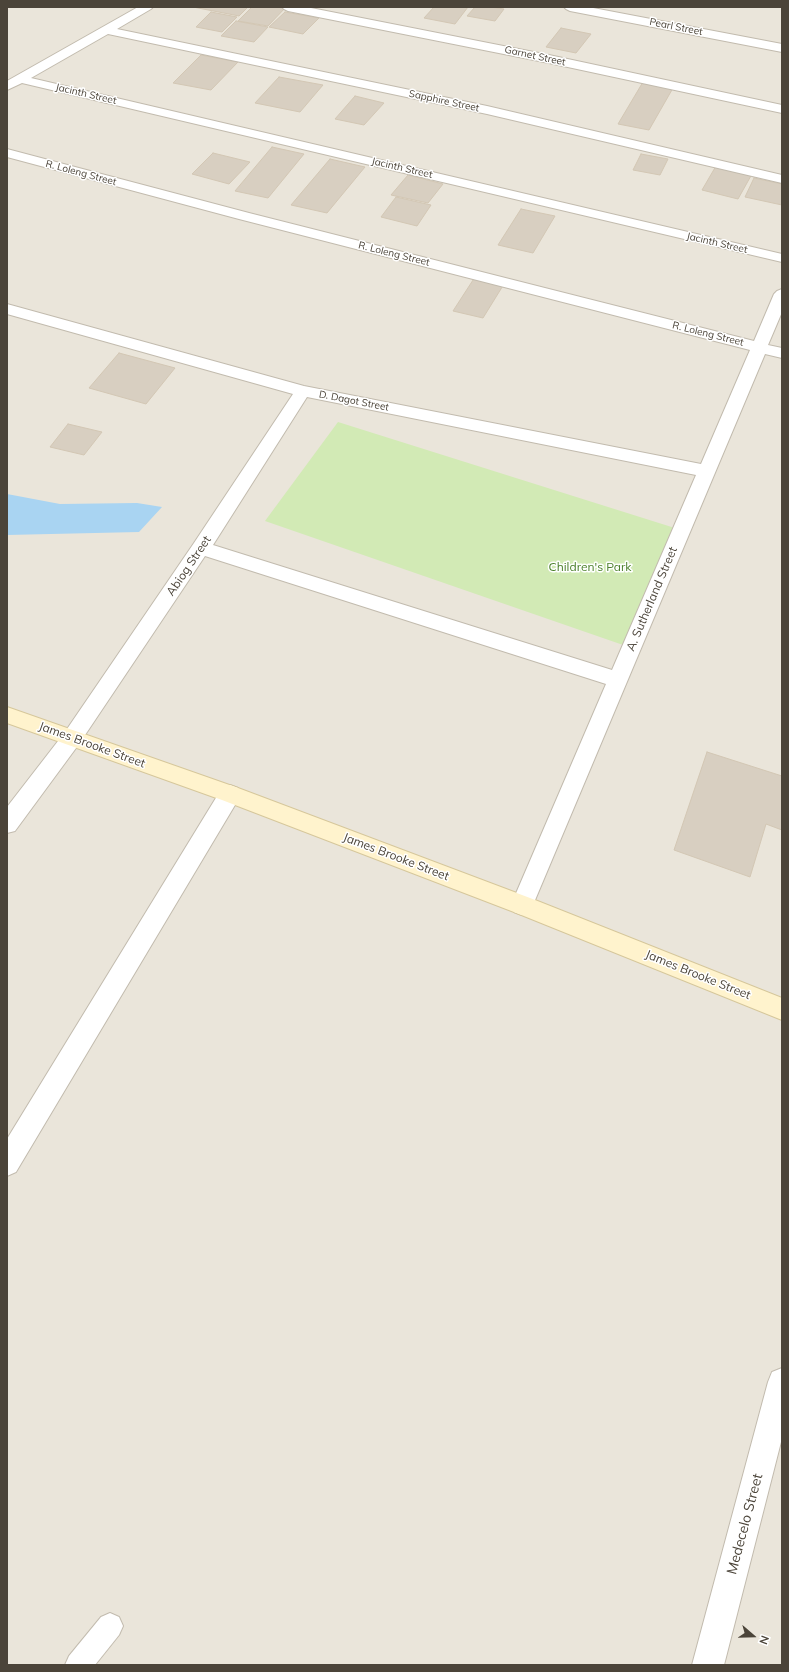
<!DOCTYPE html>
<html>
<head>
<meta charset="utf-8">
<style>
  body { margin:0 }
  #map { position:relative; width:789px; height:1672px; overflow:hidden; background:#f6f3ec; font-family:Mulish,sans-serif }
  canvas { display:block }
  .frame { position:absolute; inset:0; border:8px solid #4b4439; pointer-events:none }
  .north { position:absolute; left:733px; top:1616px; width:40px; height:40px; -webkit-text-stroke:3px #fff; paint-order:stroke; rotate:110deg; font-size:11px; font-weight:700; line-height:16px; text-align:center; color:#4b4439 }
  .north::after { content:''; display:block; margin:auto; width:14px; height:18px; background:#4b4439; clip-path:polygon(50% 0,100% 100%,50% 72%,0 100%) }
</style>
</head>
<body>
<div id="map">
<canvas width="789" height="1672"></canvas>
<div class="frame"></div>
<div class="north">N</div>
</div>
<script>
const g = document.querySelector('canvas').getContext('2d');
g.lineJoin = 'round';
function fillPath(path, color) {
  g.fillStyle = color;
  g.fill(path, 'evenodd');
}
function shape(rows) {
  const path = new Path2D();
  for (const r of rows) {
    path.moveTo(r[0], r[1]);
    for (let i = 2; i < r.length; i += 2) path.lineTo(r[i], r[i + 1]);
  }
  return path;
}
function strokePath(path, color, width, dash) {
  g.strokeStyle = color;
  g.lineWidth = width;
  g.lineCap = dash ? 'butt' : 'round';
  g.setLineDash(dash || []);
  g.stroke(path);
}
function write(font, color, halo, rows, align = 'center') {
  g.font = font + ' Mulish,sans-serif';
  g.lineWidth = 3;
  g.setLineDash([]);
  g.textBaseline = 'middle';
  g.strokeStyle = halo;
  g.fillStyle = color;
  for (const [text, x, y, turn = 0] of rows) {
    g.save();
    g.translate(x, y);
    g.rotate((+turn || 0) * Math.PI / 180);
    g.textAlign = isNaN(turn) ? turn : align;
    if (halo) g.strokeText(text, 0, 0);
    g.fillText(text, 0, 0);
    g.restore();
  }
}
fillPath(shape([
  [7,7,782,7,782,1665,7,1665]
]), '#eae5da');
fillPath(shape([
  [338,422,678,529,626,646,265,521]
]), '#d2eab5');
fillPath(shape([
  [7,494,60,504,137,503,162,507,139,532,7,535]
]), '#a9d4f2');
const building = shape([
  [193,7,248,7,239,16,193,7],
  [252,7,286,7,268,26,238,21,252,7],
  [434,7,468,7,455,24,424,18,434,7],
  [475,7,491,7,504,9,495,21,467,16,475,7],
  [211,12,237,17,222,32,196,27,211,12],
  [285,12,319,18,303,34,269,27,285,12],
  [236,21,268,27,254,42,221,36,236,21],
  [561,28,591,34,576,53,546,47,561,28],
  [201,55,238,62,211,90,173,83,201,55],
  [279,77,323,85,300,112,255,103,279,77],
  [643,82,673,88,649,130,618,124,643,82],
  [355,96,384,103,364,125,335,119,355,96],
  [272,147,304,154,268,198,235,191,272,147],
  [213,153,250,162,229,184,192,174,213,153],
  [641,154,668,159,660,175,633,170,641,154],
  [330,159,365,167,327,213,291,205,330,159],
  [716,166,752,174,738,199,702,190,716,166],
  [408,175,443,184,428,203,391,195,408,175],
  [754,178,782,184,782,205,745,197,754,178],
  [396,197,431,205,417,226,381,217,396,197],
  [521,209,555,216,533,253,498,245,521,209],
  [475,277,504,284,483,318,453,311,475,277],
  [119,353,175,368,146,404,89,388,119,353],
  [68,424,102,432,84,455,50,447,68,424],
  [707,752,782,776,782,830,766,824,750,877,674,850,707,752]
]);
fillPath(building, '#d8cfc1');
strokePath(building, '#d3c7b4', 1);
const lane = shape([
  [110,1613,119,1617,123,1626,119,1635,95,1665,65,1665,69,1656,101,1617,110,1613]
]);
const street = shape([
  [138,7,153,7,151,9,117,29,487,106,782,175,782,183,487,114,108,34,31,78,782,254,782,262,22,83,7,90,7,81,138,7],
  [282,7,306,7,549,55,782,105,782,113,549,63,288,11,284,9,282,7],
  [564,7,588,7,782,44,782,52,570,11,566,9,564,7],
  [7,149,249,213,754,341,774,294,777,291,782,289,782,312,768,345,782,348,782,358,765,354,530,912,522,915,514,912,511,905,606,684,205,556,79,744,15,831,7,833,7,807,65,732,194,543,293,394,7,314,7,304,304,386,701,464,750,350,239,219,7,157,7,149],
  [307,397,696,475,612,670,213,545,307,397],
  [230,785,238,788,241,794,238,800,16,1172,7,1176,7,1139,222,788,230,785],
  [782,1368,782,1438,724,1665,692,1665,768,1382,772,1372,782,1368]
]);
const secondary = shape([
  [7,707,238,788,530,898,782,998,782,1020,514,912,222,800,7,723,7,707]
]);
strokePath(lane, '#c2bbae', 2);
strokePath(street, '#c2bbae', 2);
strokePath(secondary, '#d6c79b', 2);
fillPath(lane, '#fff');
fillPath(street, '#fff');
fillPath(secondary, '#fff3cd');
write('10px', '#4b4439', '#fff', [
  ["Pearl Street",676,27,11],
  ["Garnet Street",535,56,12],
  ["Jacinth Street",86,94,13],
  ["Sapphire Street",444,101,12],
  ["Jacinth Street",402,168,13],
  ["R. Loleng Street",81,173,15],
  ["Jacinth Street",717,243,13],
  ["R. Loleng Street",394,254,14],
  ["R. Loleng Street",708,334,14],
  ["D. Dagot Street",354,401,11]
]);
write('12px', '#4b4439', '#fff', [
  ["Abiog Street",189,566,-56],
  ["A. Sutherland Street",652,599,-67],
  ["James Brooke Street",92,745,20],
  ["James Brooke Street",396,857,21],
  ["James Brooke Street",698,975,22]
]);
write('12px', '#4a7f2a', '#fff', [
  ["Children's Park",590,567]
]);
write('14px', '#4b4439', '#fff', [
  ["Medecelo Street",745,1524,-75]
]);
</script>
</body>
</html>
